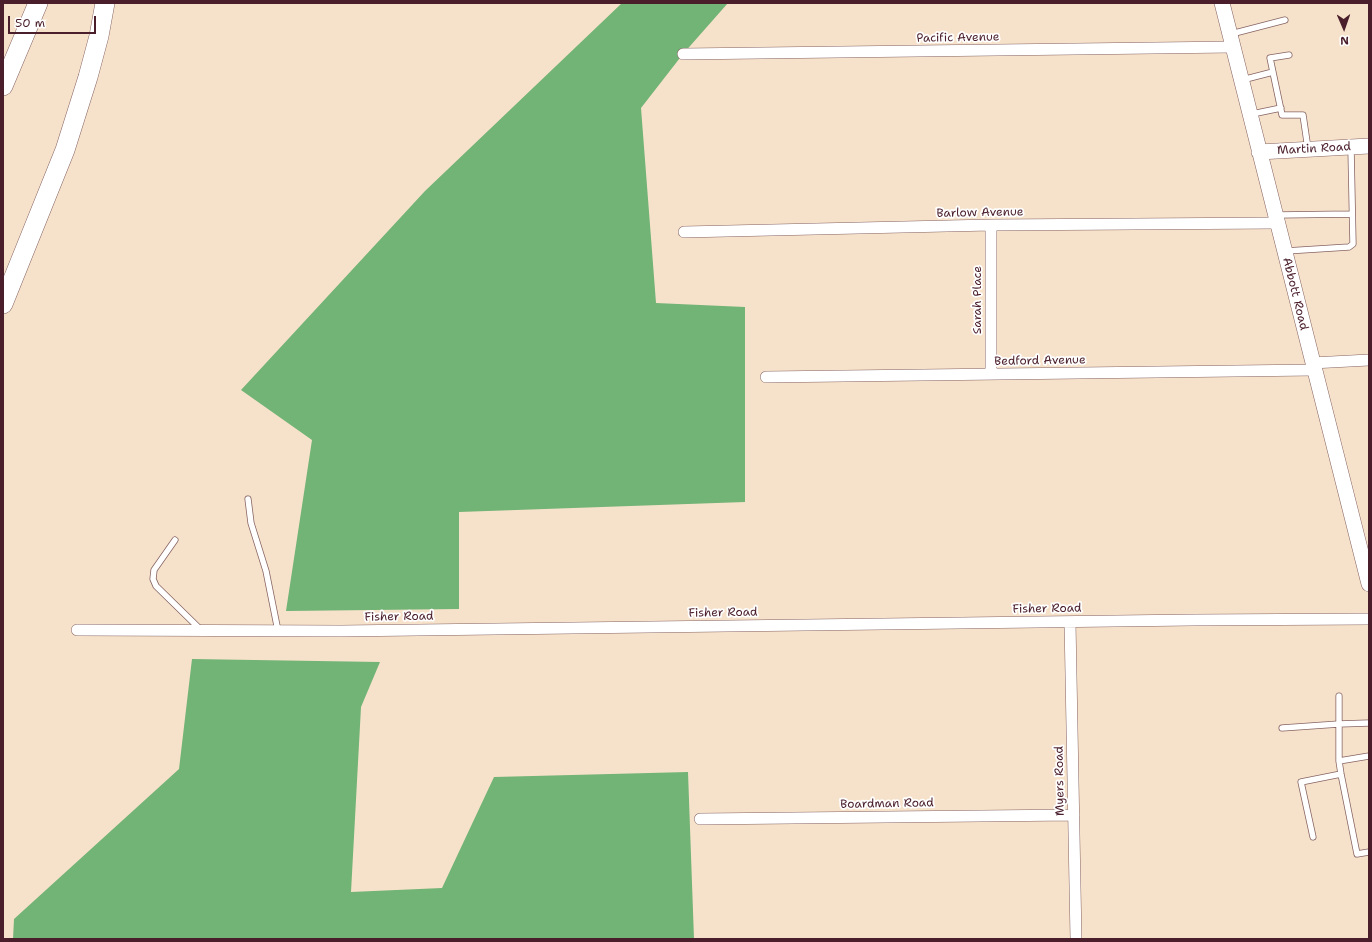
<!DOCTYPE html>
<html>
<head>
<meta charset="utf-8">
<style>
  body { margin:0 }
  #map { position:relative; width:1372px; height:942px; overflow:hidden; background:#f6e2ca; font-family:"Shantell Sans",sans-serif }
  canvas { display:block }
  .frame { position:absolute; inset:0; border:4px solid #4a1f2b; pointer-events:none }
  .north { position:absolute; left:1324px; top:8px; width:40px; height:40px; -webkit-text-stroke:3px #fff; paint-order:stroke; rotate:178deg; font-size:11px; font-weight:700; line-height:16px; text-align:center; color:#4a1f2b }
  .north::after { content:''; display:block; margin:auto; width:14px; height:18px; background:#4a1f2b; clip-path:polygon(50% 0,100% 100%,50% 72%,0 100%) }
  .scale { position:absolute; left:8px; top:16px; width:88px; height:18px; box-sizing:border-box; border:2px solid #4a1f2b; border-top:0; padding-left:5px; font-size:12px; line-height:14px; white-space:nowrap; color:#4a1f2b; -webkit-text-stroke:3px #fff; paint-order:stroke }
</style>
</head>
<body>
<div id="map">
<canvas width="1372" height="942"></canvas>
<div class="frame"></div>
<div class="north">N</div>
<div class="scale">50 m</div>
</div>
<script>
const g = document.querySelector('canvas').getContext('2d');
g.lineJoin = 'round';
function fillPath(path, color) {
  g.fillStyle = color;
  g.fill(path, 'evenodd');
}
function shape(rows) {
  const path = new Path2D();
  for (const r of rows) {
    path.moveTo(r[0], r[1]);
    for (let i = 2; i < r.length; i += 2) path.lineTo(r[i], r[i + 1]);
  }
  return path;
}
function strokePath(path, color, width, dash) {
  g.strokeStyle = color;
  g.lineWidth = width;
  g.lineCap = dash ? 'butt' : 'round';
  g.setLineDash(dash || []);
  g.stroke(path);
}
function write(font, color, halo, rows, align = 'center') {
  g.font = font + ' "Shantell Sans",sans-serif';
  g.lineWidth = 3.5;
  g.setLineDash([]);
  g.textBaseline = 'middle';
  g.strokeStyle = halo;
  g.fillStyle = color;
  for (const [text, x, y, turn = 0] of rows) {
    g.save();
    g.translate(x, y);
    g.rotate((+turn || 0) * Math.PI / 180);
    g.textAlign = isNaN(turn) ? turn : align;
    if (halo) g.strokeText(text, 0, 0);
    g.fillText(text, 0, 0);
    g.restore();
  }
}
fillPath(shape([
  [622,3,728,3,683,54,641,108,656,303,745,307,745,502,459,512,459,609,286,611,312,440,241,390,425,191],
  [192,659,380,662,361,707,351,892,442,888,494,777,688,772,694,939,13,939,14,919,179,769]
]), '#72b376');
const lane = shape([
  [1231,34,1285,20],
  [1289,55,1270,58,1282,115,1303,115,1308,149],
  [1242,80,1273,72],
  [1252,114,1281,108],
  [1277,215,1352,214],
  [1286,251,1349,247,1353,244,1351,149],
  [248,499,251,523,266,571,278,631],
  [175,540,154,570,153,579,156,586,200,629],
  [1339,696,1339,761,1341,774,1357,854,1369,852],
  [1282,728,1339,724,1369,723],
  [1339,761,1369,756],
  [1313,837,1301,782,1341,774]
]);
const street = shape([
  [683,54,1233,47],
  [991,225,991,374],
  [684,232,991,225,1277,223],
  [1312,363,1369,360],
  [766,377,1314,370],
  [1070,622,1076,939],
  [77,630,341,631,1193,620,1369,619],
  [700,819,1074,815]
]);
const secondary = shape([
  [1222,3,1369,584],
  [1259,152,1369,146]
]);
const highway = shape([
  [3,86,38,3],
  [3,304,65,150,88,77,99,36,105,3]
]);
strokePath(lane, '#866363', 7);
strokePath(street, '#866363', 12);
strokePath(secondary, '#866363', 16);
strokePath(highway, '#866363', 20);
strokePath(lane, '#fff', 5.5);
strokePath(street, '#fff', 11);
strokePath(secondary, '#fff', 15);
strokePath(highway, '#fff', 19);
write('12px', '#4a1f2b', '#fff', [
  ["Pacific Avenue",958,38,-1],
  ["Martin Road",1314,149,-3],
  ["Barlow Avenue",980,213,-1],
  ["Abbott Road",1295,294,76],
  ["Sarah Place",978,300,-90],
  ["Bedford Avenue",1040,361,-1],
  ["Fisher Road",1047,609,-1],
  ["Fisher Road",723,613,-1],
  ["Fisher Road",399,617,-1],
  ["Myers Road",1060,781,-91],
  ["Boardman Road",887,804,-1]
]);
</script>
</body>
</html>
